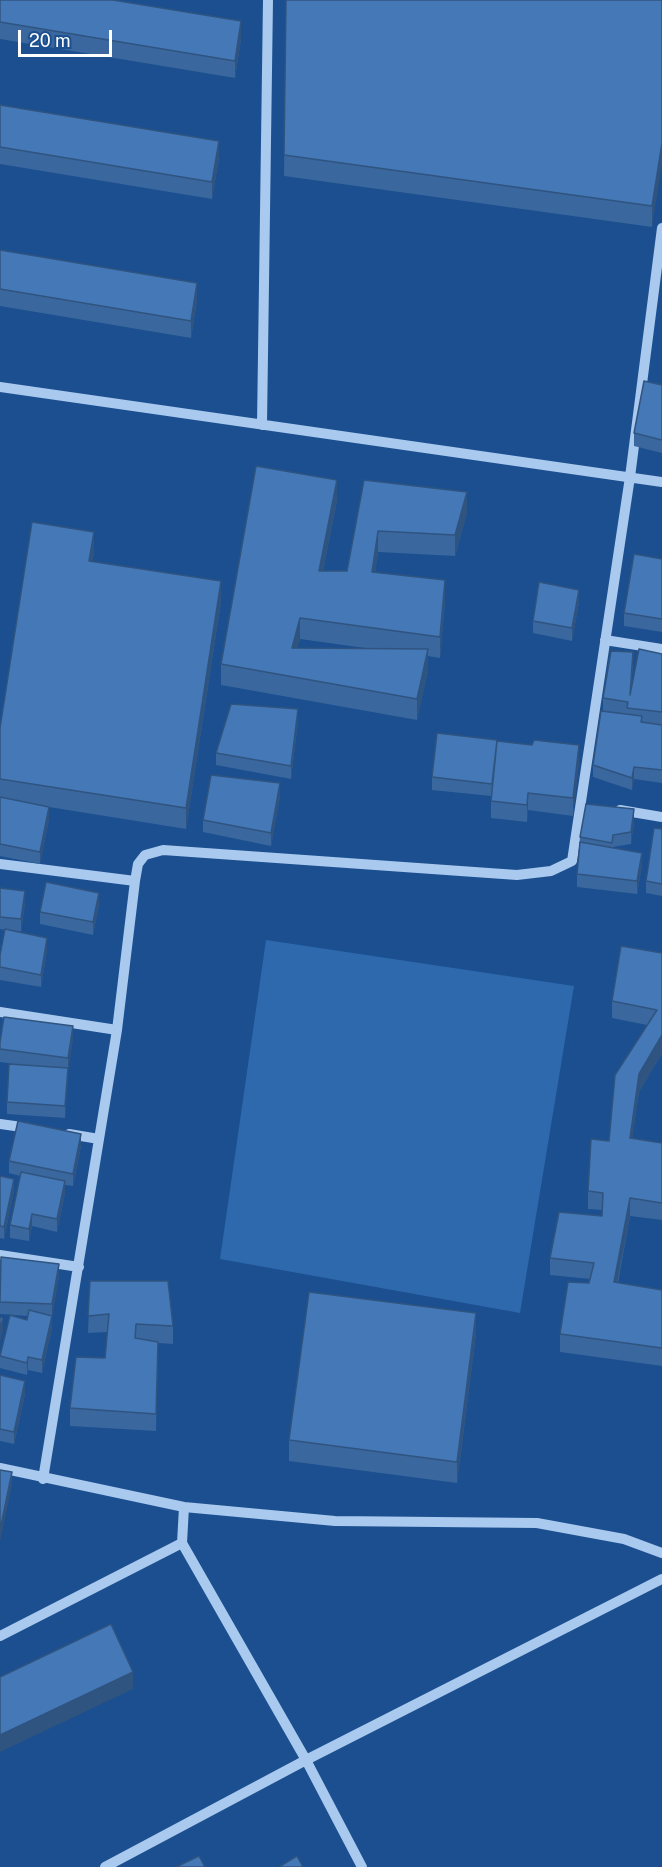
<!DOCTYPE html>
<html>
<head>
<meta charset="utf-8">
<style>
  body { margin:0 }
  #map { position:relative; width:662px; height:1867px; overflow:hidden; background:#1b4f8f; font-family:"Public Sans",sans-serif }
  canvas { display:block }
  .scale { position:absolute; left:18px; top:30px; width:94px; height:27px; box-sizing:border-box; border:3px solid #fff; border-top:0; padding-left:8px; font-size:18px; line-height:21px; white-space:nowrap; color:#fff; -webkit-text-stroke:4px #1b4f8f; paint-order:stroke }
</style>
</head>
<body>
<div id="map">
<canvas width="662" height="1867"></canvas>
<div class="scale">20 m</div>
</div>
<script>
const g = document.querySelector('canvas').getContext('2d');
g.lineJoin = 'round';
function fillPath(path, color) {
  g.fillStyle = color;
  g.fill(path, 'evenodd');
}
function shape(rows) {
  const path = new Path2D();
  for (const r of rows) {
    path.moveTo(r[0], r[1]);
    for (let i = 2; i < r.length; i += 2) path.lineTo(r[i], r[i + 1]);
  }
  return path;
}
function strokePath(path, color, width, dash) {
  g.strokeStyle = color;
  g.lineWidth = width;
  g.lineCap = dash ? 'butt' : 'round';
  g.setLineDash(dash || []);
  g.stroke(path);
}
fillPath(shape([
  [266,940,574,986,520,1313,220,1259]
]), '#2e69ad');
strokePath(shape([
  [0,387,662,482],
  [262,425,268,0],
  [605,640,662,649],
  [620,810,662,817],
  [0,864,135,881],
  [0,1012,117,1030],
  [0,1124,29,1128],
  [69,1134,99,1139],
  [0,1255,79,1267],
  [0,1468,184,1507,335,1521,537,1523,624,1539,662,1553],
  [43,1479,117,1030,135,881,138,864,145,855,163,850,517,875,551,871,572,861,630,477,662,228],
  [184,1507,182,1543,306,1760,362,1867],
  [0,1636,182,1543],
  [105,1867,306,1760,662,1579]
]), '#a9c9ee', 10);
fillPath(shape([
  [0,0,241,39,235,78,0,39],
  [286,0,660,0,652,227,284,176],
  [0,105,219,158,212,199,0,164],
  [0,250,197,300,191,338,0,306],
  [662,385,662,453,634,446,634,433],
  [364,480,467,513,455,556,378,552,375,572,445,601,440,658,428,656,428,670,417,720,221,685,221,664,337,501,323,571,347,571],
  [300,639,372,649,297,648],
  [94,553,92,561,221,602,186,829,49,807,49,819,40,864,0,856,0,728],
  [662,559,662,632,624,626,624,613],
  [579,602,572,641,533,633,533,621],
  [662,654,662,783,634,779,632,790,593,777,593,765,620,713,603,711,603,698,633,664,631,689],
  [298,721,291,779,216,765,216,753],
  [497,748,579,762,573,816,528,810,527,822,491,818,491,796,432,790,432,777],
  [280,796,271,846,203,832,203,820],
  [634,822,631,844,613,847,642,865,637,894,577,887,577,874,580,837],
  [662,829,662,896,646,893,646,881],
  [0,888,25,903,21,932,10,930,47,950,41,987,0,980,0,955,5,930,0,929],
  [99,905,93,935,40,924,40,912],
  [662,953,662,1053,639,1092,632,1138,662,1143,662,1220,630,1216,618,1283,662,1290,662,1366,560,1352,560,1334,589,1283,590,1279,550,1275,550,1258,602,1216,602,1210,588,1209,588,1191,609,1141,647,1025,612,1018,612,1001],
  [73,1038,68,1071,65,1118,7,1114,7,1102,21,1065,0,1062,0,1042],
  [81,1146,73,1186,65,1185,65,1193,57,1232,32,1226,29,1241,10,1238,10,1225,20,1176,9,1173,9,1161],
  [0,1176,14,1191,4,1239,0,1238],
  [0,1260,59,1276,52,1316,52,1328,42,1373,28,1370,27,1375,0,1368,0,1355,27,1320,28,1316,0,1314],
  [90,1281,173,1326,173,1344,158,1343,156,1431,70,1426,70,1408,105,1358,107,1332,88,1333],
  [476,1334,457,1483,289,1461,289,1440],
  [0,1375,25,1394,14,1444,0,1441]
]), '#3a679d');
fillPath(shape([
  [241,21,241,39,235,78,235,61],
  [219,141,219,158,212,199,212,182],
  [662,143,662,164,652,227,652,206],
  [197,283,197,300,191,338,191,321],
  [337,480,337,501,319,592,319,571],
  [467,492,467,513,455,556,455,535],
  [378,531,378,552,372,593,372,572],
  [94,532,94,553,89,581,89,561],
  [445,580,445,601,440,658,440,637],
  [221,581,221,602,186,829,186,808],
  [579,590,579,602,572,641,572,628],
  [300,618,300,639,292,669,292,648],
  [428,649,428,670,417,720,417,699],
  [298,709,298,721,291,779,291,766],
  [579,745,579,762,573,816,573,798],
  [634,767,634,779,632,790,632,778],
  [280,783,280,796,271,846,271,833],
  [528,793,528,810,527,822,527,805],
  [49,807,49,819,40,864,40,852],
  [634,809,634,822,631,844,631,832],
  [642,853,642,865,637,894,637,881],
  [25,891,25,903,21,932,21,919],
  [99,893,99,905,93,935,93,922],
  [47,938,47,950,41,987,41,975],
  [73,1026,73,1038,68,1071,68,1058],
  [662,1035,662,1053,639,1092,630,1155,630,1138,639,1074],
  [68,1068,68,1080,65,1118,65,1106],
  [81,1134,81,1146,73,1186,73,1174],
  [14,1179,14,1191,4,1239,4,1227],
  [65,1181,65,1193,57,1232,57,1219],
  [630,1198,630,1216,614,1299,614,1282],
  [32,1214,32,1226,29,1241,29,1229],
  [59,1264,59,1276,52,1317,52,1304],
  [476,1313,476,1334,457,1483,457,1462],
  [52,1316,52,1328,42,1373,42,1360],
  [3,1318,3,1330,0,1342,0,1330],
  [28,1357,28,1370,27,1375,27,1363],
  [25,1381,25,1394,14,1444,14,1432],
  [12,1472,12,1485,0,1542,0,1530],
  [133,1672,133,1689,0,1752,0,1735]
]), '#305480');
const building = shape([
  [0,0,113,0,241,21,235,61,0,22,0,0],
  [286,0,662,0,662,143,652,206,284,155,286,0],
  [0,105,219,141,212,182,0,147,0,105],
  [0,250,197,283,191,321,0,289,0,250],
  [644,381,662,385,662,440,634,433,644,381],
  [256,466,337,480,319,571,347,571,364,480,467,492,455,535,378,531,372,572,445,580,440,637,300,618,292,648,428,649,417,699,221,664,256,466],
  [32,522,94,532,89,561,221,581,186,808,0,779,0,728,32,522],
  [634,554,662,559,662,619,624,613,634,554],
  [539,582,579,590,572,628,533,621,539,582],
  [639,649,662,654,662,712,627,708,628,702,603,698,611,651,633,652,630,695,639,649],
  [231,704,298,709,291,766,216,753,231,704],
  [601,711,642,716,641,722,662,725,662,770,634,767,632,778,593,765,601,711],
  [437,733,497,740,492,784,432,777,437,733],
  [534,740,579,745,573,798,528,793,527,805,491,801,497,741,532,745,534,740],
  [211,775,280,783,271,833,203,820,211,775],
  [0,797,49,807,40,852,0,844,0,797],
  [586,804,634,809,631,832,613,835,612,843,580,837,586,804],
  [654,828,662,829,662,884,646,881,654,828],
  [580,842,642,853,637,881,577,874,580,842],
  [46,882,99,893,93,922,40,912,46,882],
  [0,888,25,891,21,919,0,917,0,888],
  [5,929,47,938,41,975,0,967,0,955,5,929],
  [621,946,662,953,662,1035,639,1074,630,1138,662,1143,662,1203,630,1198,614,1282,662,1290,662,1348,560,1334,568,1282,589,1283,594,1263,550,1258,559,1212,602,1216,603,1193,588,1191,591,1139,609,1141,615,1075,657,1010,612,1001,621,946],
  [4,1017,73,1026,68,1058,0,1049,0,1042,4,1017],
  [9,1064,68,1068,65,1106,7,1102,9,1064],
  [18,1121,81,1134,73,1174,9,1161,18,1121],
  [21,1172,65,1181,57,1219,32,1214,29,1229,10,1225,21,1172],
  [0,1176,14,1179,4,1227,0,1226,0,1176],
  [1,1257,59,1264,52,1304,0,1302,1,1257],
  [90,1281,168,1281,173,1326,136,1324,135,1338,158,1342,156,1414,70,1408,76,1357,105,1358,109,1314,88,1316,90,1281],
  [309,1292,476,1313,457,1462,289,1440,309,1292],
  [29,1310,52,1316,42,1360,28,1357,27,1363,0,1356,10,1315,27,1320,29,1310],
  [0,1317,3,1318,0,1330,0,1317],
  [0,1375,25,1381,14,1432,0,1429,0,1375],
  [0,1470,12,1472,0,1530,0,1470],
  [111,1624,133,1672,0,1735,0,1677,111,1624],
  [199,1856,205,1867,176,1867,199,1856],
  [297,1856,303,1867,279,1867,297,1856]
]);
fillPath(building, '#4478b7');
strokePath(building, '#305480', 1.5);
</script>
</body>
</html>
